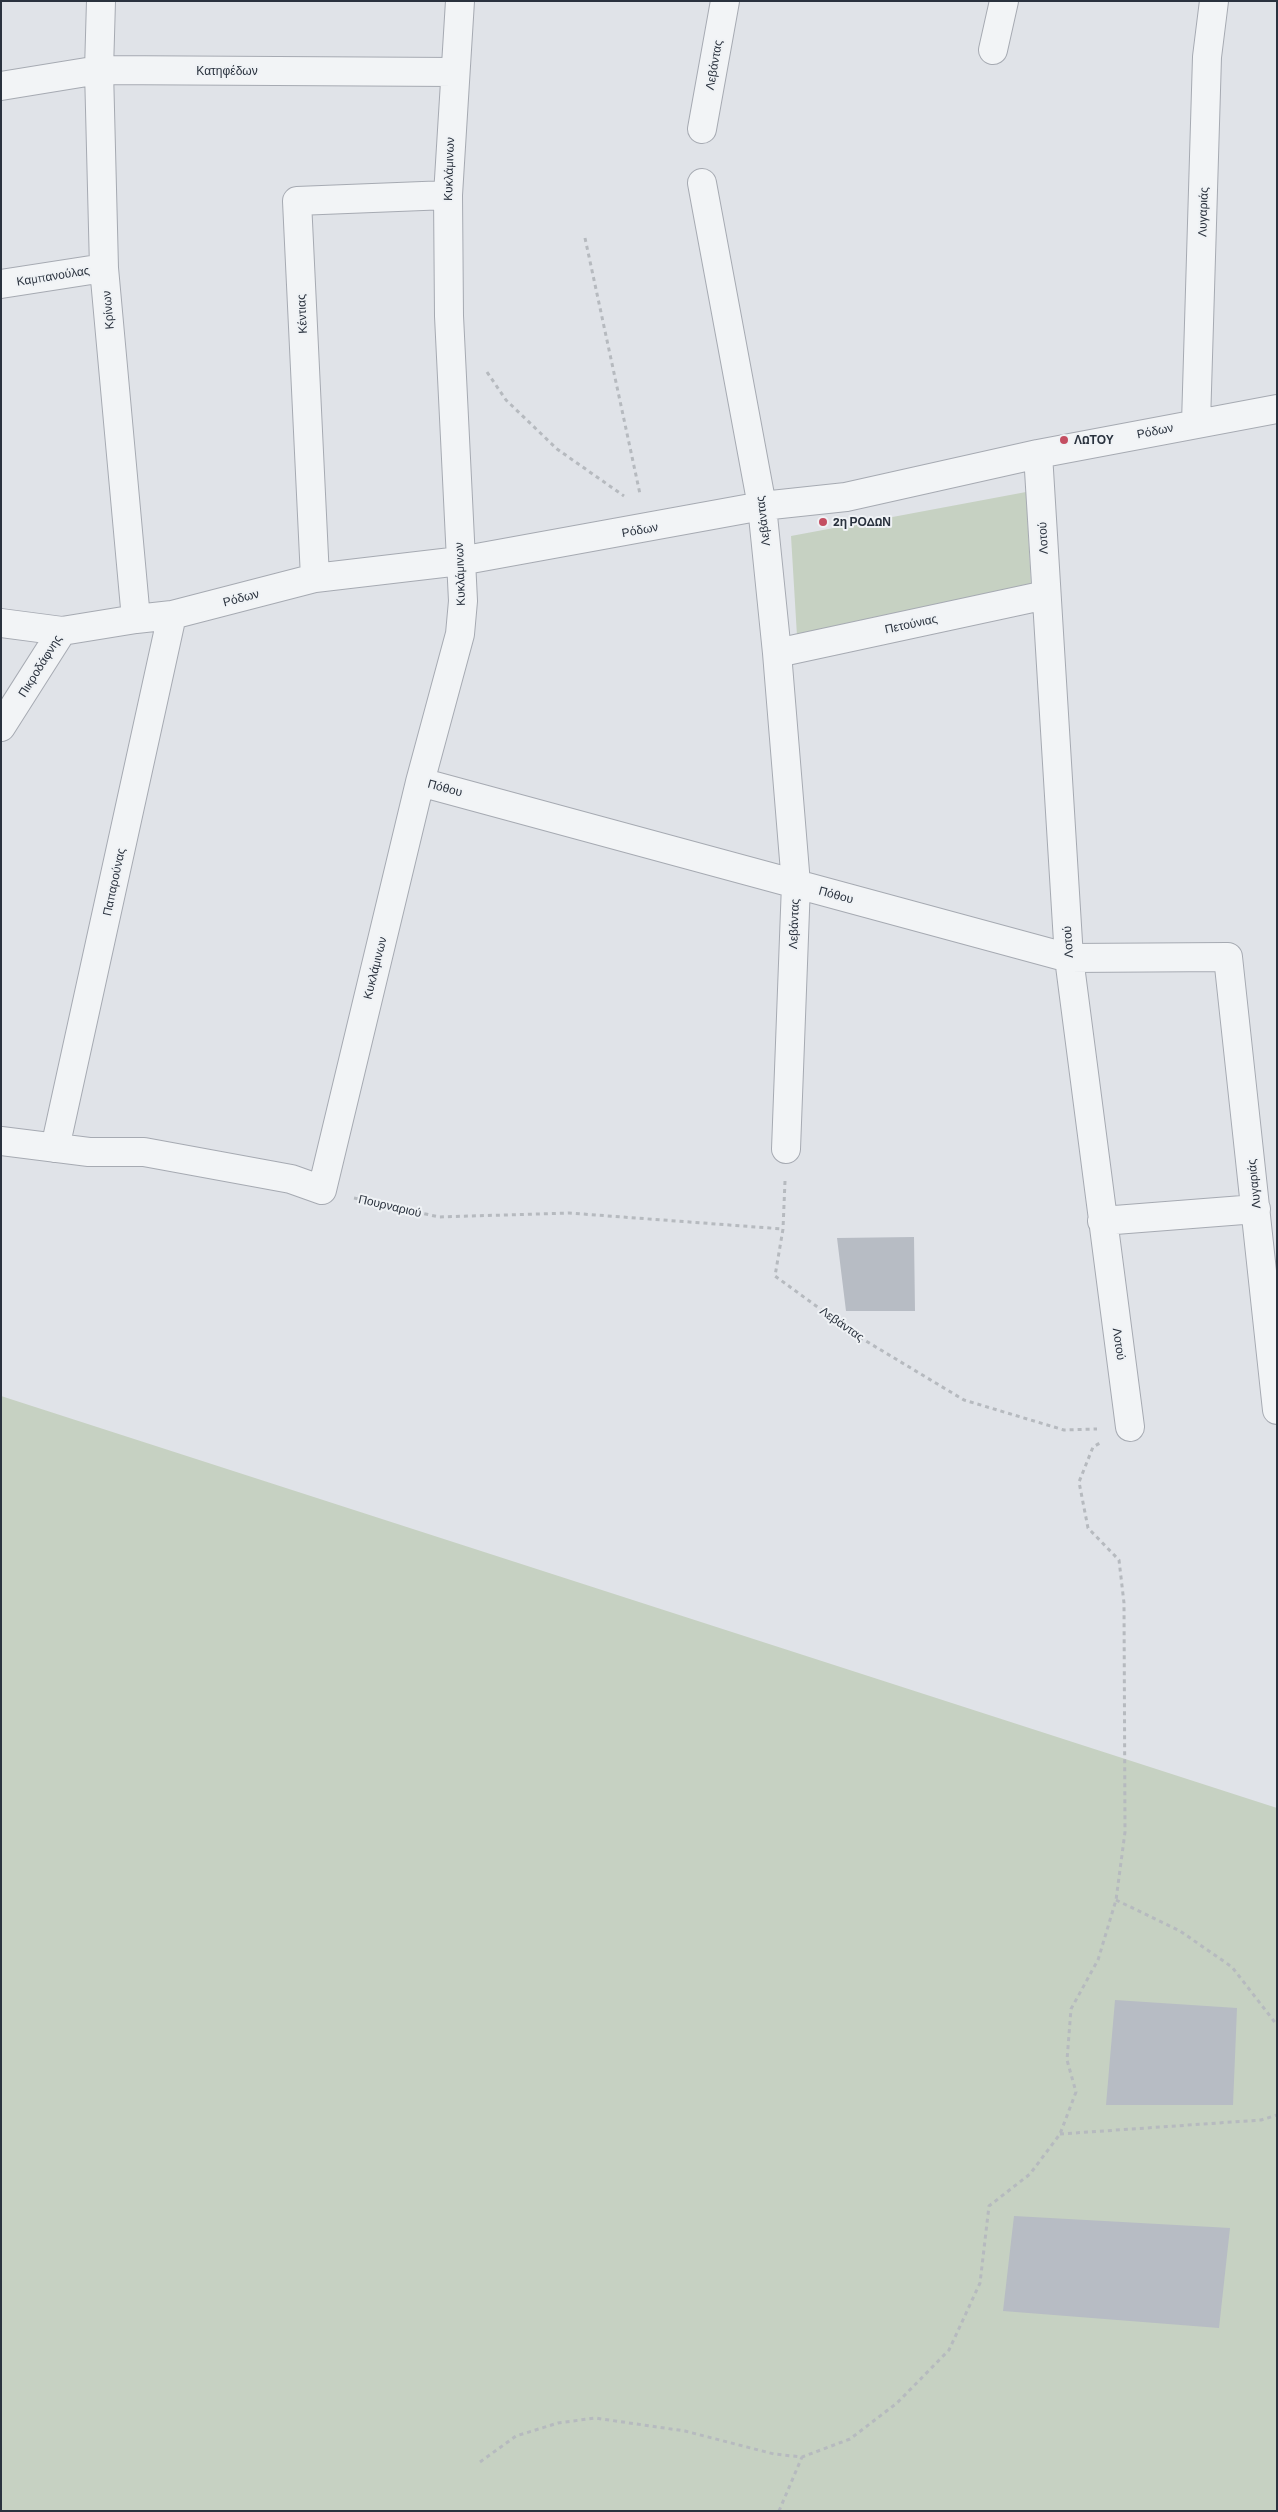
<!DOCTYPE html>
<html>
<head>
<meta charset="utf-8">
<style>
  body { margin:0 }
  #map { position:relative; width:1278px; height:2512px; overflow:hidden; background:#e0e3e8; font-family:Barlow,sans-serif }
  canvas { display:block }
  .frame { position:absolute; inset:0; border:2px solid #2a323e; pointer-events:none }
</style>
</head>
<body>
<div id="map">
<canvas width="1278" height="2512"></canvas>
<div class="frame"></div>
</div>
<script>
const g = document.querySelector('canvas').getContext('2d');
g.lineJoin = 'round';
function fillPath(path, color) {
  g.fillStyle = color;
  g.fill(path, 'evenodd');
}
function shape(rows) {
  const path = new Path2D();
  for (const r of rows) {
    path.moveTo(r[0], r[1]);
    for (let i = 2; i < r.length; i += 2) path.lineTo(r[i], r[i + 1]);
  }
  return path;
}
function strokePath(path, color, width, dash) {
  g.strokeStyle = color;
  g.lineWidth = width;
  g.lineCap = dash ? 'butt' : 'round';
  g.setLineDash(dash || []);
  g.stroke(path);
}
function write(font, color, halo, rows, align = 'center') {
  g.font = font + ' Barlow,sans-serif';
  g.lineWidth = 4;
  g.setLineDash([]);
  g.textBaseline = 'middle';
  g.strokeStyle = halo;
  g.fillStyle = color;
  for (const [text, x, y, turn = 0] of rows) {
    g.save();
    g.translate(x, y);
    g.rotate((+turn || 0) * Math.PI / 180);
    g.textAlign = isNaN(turn) ? turn : align;
    if (halo) g.strokeText(text, 0, 0);
    g.fillText(text, 0, 0);
    g.restore();
  }
}
fillPath(shape([
  [1026,492,1031,584,797,636,791,536],
  [1,1396,1277,1808,1277,2511,1,2511]
]), '#c6d1c2');
fillPath(shape([
  [914,1237,915,1311,846,1311,837,1238],
  [1115,2000,1237,2008,1233,2105,1106,2105],
  [1014,2216,1230,2228,1219,2328,1003,2311]
]), '#b7bcc4');
const minor = shape([
  [101,1,99,70,104,268,136,619],
  [993,50,1004,1],
  [1,86,99,70,454,72],
  [702,129,725,1],
  [702,183,762,506,777,653,796,884,786,1149],
  [1,284,104,268],
  [1196,423,1207,57,1214,1],
  [1038,454,1069,958,1130,1427],
  [315,578,297,201,448,195],
  [1,623,62,631,136,619,172,615,315,578,460,561,762,506,846,497,1038,454,1277,409],
  [777,653,1046,595],
  [1,727,62,631],
  [420,782,1069,958,1228,957,1277,1410],
  [1,1141,89,1152,144,1152,291,1179,322,1190,420,782,460,634,463,601,449,316,448,195,460,1],
  [55,1148,172,615],
  [1102,1221,1256,1209]
]);
strokePath(minor, '#a6aab2', 30);
strokePath(shape([
  [585,238,640,494],
  [487,372,506,400,557,449,624,496],
  [785,1181,783,1229,775,1276,856,1335,964,1400,1064,1430,1097,1429],
  [354,1198,439,1217,569,1213,783,1229],
  [1116,1900,1180,1931,1232,1967,1277,2025],
  [1060,2134,1261,2120,1277,2115],
  [480,2462,516,2436,558,2423,595,2418,685,2431,774,2454,802,2457,850,2439,897,2403,949,2350,980,2283,989,2206,1030,2174,1060,2134,1076,2092,1067,2060,1071,2009,1098,1960,1116,1900,1125,1832,1124,1603,1119,1560,1088,1528,1079,1482,1093,1447,1100,1443],
  [779,2511,802,2457]
]), '#b6babf', 3, [4, 4]);
strokePath(minor, '#f2f4f6', 28);
for (const [x, y, r, color] of [
  [1064,440,5,"#c44e62"],
  [823,522,5,"#c44e62"]
]) {
  const dot = new Path2D();
  dot.arc(x, y, r, 0, 2 * Math.PI);
  g.fillStyle = color;
  g.fill(dot);
  strokePath(dot, '#eff2f5', 2);
}
write('12px', '#2a323e', '#eff2f5', [
  ["Λεβάντας",714,65,-80],
  ["Κατηφέδων",227,71],
  ["Κυκλάμινων",449,169,-88],
  ["Λυγαριάς",1203,212,-88],
  ["Καμπανούλας",53,276,-9],
  ["Κρίνων",108,310,-95],
  ["Κέντιας",302,314,-93],
  ["Ρόδων",1155,431,-11],
  ["Λεβάντας",763,521,-97],
  ["Ρόδων",640,530,-10],
  ["Λοτού",1043,538,-93],
  ["Κυκλάμινων",460,574,-92],
  ["Ρόδων",241,598,-15],
  ["Πετούνιας",911,624,-12],
  ["Πικροδάφνης",40,666,-58],
  ["Πόθου",445,788,15],
  ["Παπαρούνας",114,882,-78],
  ["Πόθου",836,895,15],
  ["Λεβάντας",794,924,-88],
  ["Λοτού",1068,942,-94],
  ["Κυκλάμινων",375,968,-76],
  ["Λυγαριάς",1254,1184,-96],
  ["Πουρναριού",390,1206,13],
  ["Λεβάντας",842,1324,35],
  ["Λοτού",1119,1344,82]
]);
write('bold 12px', '#2a323e', '#eff2f5', [
  ["ΛΩΤΟΥ",1074,440],
  ["2η ΡΟΔΩΝ",833,522]
], 'left');
</script>
</body>
</html>
